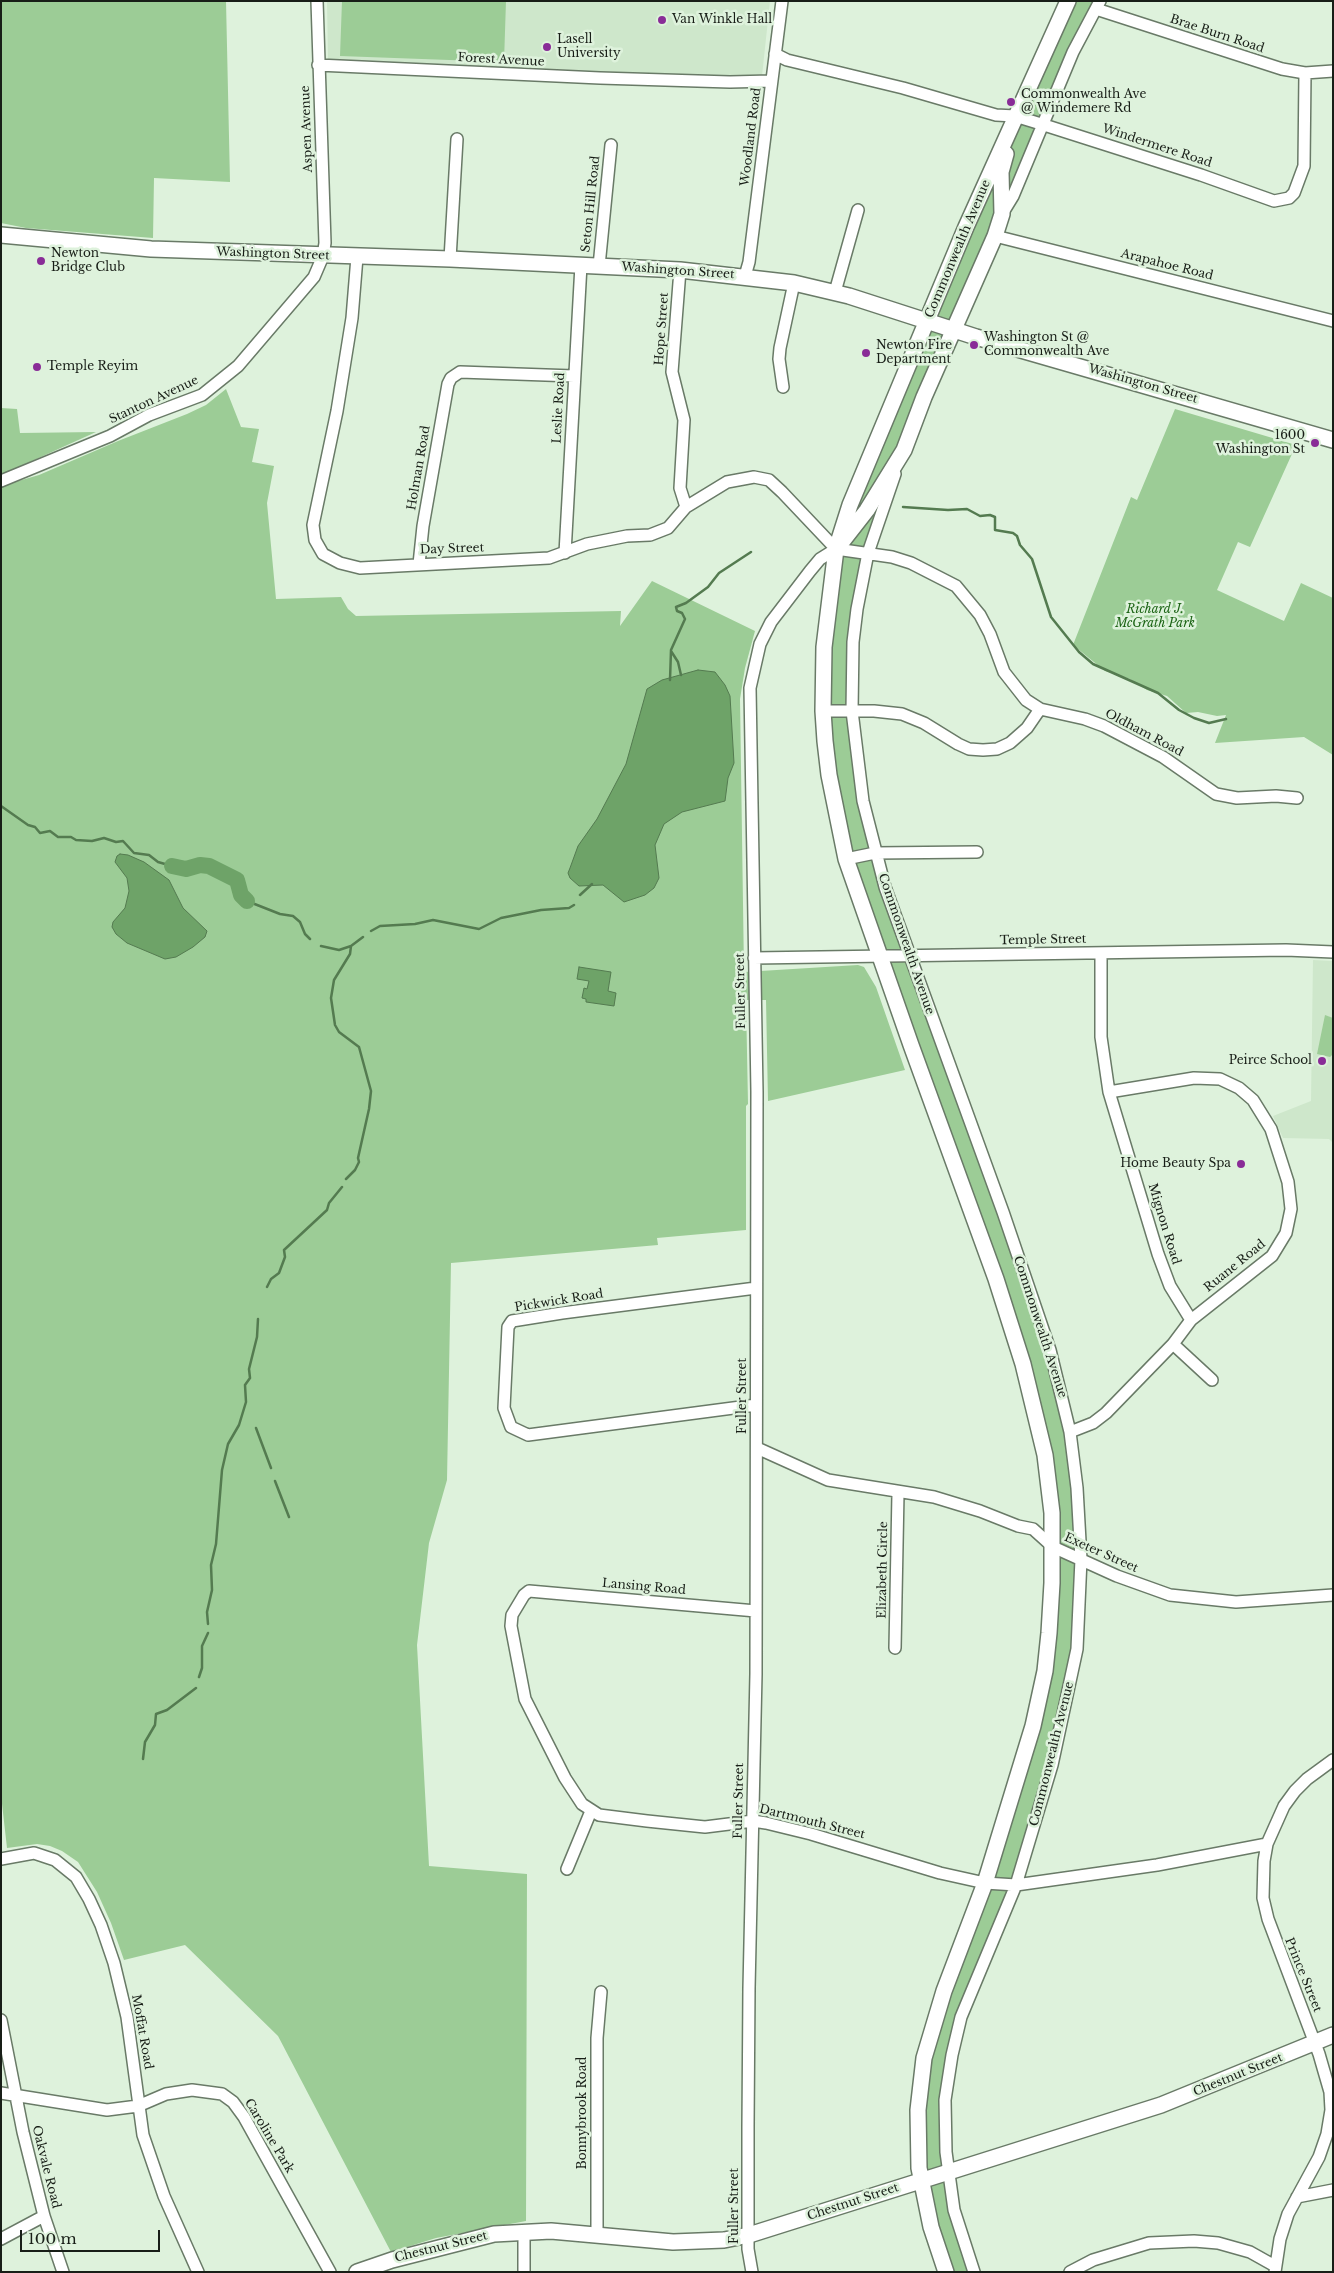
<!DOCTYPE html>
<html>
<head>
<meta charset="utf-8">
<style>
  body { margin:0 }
  #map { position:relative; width:1334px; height:2273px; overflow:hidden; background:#def2dc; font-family:"Libre Baskerville",serif }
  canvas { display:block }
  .frame { position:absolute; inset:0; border:2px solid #181e17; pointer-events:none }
  .scale { position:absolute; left:20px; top:2230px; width:140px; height:22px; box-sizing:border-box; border:2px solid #181e17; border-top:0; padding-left:6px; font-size:15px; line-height:18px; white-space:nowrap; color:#181e17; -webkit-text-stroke:4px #def2dc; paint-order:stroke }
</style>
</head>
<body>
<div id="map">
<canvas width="1334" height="2273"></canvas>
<div class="frame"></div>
<div class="scale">100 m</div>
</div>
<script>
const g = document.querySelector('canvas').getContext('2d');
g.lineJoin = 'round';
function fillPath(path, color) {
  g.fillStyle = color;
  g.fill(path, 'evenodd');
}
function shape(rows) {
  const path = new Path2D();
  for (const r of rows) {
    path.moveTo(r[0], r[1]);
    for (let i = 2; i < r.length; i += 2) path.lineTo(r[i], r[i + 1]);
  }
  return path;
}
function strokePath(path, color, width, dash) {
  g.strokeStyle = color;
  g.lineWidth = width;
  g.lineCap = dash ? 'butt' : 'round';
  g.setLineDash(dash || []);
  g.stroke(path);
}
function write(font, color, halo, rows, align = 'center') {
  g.font = font + ' "Libre Baskerville",serif';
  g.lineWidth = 5;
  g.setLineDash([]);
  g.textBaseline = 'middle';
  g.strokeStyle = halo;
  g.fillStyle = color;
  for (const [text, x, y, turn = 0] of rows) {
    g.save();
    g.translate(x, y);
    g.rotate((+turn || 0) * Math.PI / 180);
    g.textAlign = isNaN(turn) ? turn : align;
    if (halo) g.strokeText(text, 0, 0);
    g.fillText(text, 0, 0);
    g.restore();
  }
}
fillPath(shape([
  [327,1,770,1,762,76,701,77,379,64,328,60],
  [1313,960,1333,961,1333,1143,1329,1139,1283,1138,1273,1116,1311,1101]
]), '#cee7cb');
fillPath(shape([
  [1,1,226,1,230,182,154,178,153,238,26,228,1,223],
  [342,1,506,1,504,62,340,56],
  [1068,1,1100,1,904,450,868,553,852,676,869,832,1003,1212,1070,1432,1079,1611,1052,1765,952,2055,946,2152,974,2272,946,2272,931,2227,919,2094,1033,1726,1052,1583,1038,1421,856,890,825,741,836,549],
  [226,389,241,427,259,429,252,462,274,466,267,503,276,599,341,597,348,609,356,616,621,611,620,626,652,581,755,631,745,668,740,699,744,972,858,965,864,967,876,987,905,1070,768,1101,766,1000,746,1000,748,1104,746,1106,746,1230,657,1238,658,1245,451,1263,447,1480,429,1543,417,1645,429,1866,527,1874,526,2221,436,2238,391,2252,278,2036,185,1945,124,1960,111,1923,97,1892,78,1862,62,1851,50,1846,37,1844,7,1848,1,1795,1,486,39,475,118,441,187,414,206,405],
  [1,408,17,409,20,433,96,432,1,475],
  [1175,409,1296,445,1250,547,1238,542,1217,590,1284,621,1301,583,1333,598,1333,755,1304,737,1215,743,1226,715,1217,716,1198,712,1186,713,1167,696,1147,690,1130,679,1105,671,1073,645,1131,497,1137,500],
  [1325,1015,1333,1018,1333,1054,1330,1057,1317,1054]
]), '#9ccc96');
const water = shape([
  [698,670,715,672,725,685,730,696,734,763,728,778,725,801,682,812,664,824,655,845,659,878,654,888,645,895,624,902,603,885,579,886,570,878,568,873,570,868,578,846,597,819,626,764,647,689,662,680,698,670],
  [120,854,128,855,144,862,169,880,183,908,207,931,205,937,193,947,176,957,165,959,127,943,116,934,112,927,113,922,125,908,129,891,127,878,115,862,117,856,120,854],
  [579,967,611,972,608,991,616,993,614,1006,586,1002,586,999,582,998,584,988,587,989,589,981,577,979,579,967]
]);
fillPath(water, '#6ea368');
strokePath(water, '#547b50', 1);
strokePath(shape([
  [903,507,948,510,967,509,980,516,990,515,995,517,995,530,1013,533,1017,536,1020,545,1032,559,1051,617,1079,652,1093,664,1158,693,1179,710,1194,718,1209,723,1226,719],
  [671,651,678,662,681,675],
  [670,680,671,650,685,619,682,613,677,611,676,607,686,603,708,587,719,573,751,552],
  [1,806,28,825,35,827,40,833,50,831,58,837,71,837,76,840,92,841,104,838,116,842,123,841,134,853,149,855,158,862,172,866],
  [580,895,592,884],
  [247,901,280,914,293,916,300,922,305,934,310,939],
  [371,931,380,926,415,924,433,920,479,929,501,918,541,910,569,908,574,905],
  [321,946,339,950,351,946,363,937],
  [346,1179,355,1170,359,1162,358,1158,369,1109,371,1091,359,1047,339,1032,335,1025,331,998,334,980,350,954,351,946],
  [267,1287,271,1279,279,1273,285,1257,284,1250,327,1210,329,1203,342,1187],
  [256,1428,271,1468],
  [275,1481,289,1517],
  [208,1624,207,1612,212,1590,211,1565,216,1544,222,1470,228,1444,239,1425,246,1402,245,1385,250,1378,249,1369,257,1337,258,1319],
  [199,1677,202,1668,202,1646,208,1633],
  [143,1759,145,1742,155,1725,156,1714,167,1710,196,1688]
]), '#547b50', 2.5);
strokePath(shape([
  [172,866,186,869,200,865,209,866,237,880,241,895,247,901]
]), '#6ea368', 16);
const minor = shape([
  [1096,9,1282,69,1305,73,1333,71],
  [775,54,787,60,903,88,996,115,1015,116,1041,124,1201,175,1274,201,1289,198,1294,193,1304,166,1305,73],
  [318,65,600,78,730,82,771,81],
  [1002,214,1013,196,1073,52,1100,1],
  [995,236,1333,321],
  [357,257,352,318,337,411,313,525,315,540,323,554,340,563,360,568,549,558,587,544,627,536,650,535,668,528,686,507,727,482,754,477,769,480,782,492,836,549],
  [450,259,457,139],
  [599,266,611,145],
  [680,270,672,372,684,420,680,488,686,507],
  [745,276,749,262,782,1],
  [835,292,858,210],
  [783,387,779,359,780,348,794,283],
  [895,474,868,553,857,609,853,642,852,711,863,801,885,887,1003,1212,1050,1350,1070,1432,1077,1488,1081,1559,1077,1649,1052,1765,1016,1885,961,2017,952,2055,945,2100,946,2152,954,2210,974,2272],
  [1,481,110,436,149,415,202,395,238,366,314,277,323,256,325,243,317,1],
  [836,549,892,557,911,563,956,586,980,615,990,634,1004,672,1026,700,1040,709,1085,719,1104,726,1163,757,1216,794,1237,798,1276,796,1297,798],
  [565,553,581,265],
  [419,564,423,526,448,384,451,378,460,372,574,376],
  [823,711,874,711,902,714,924,723,958,744,969,749,983,750,997,749,1010,743,1027,728,1040,709],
  [846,859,875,853,977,852],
  [1101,953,1101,1037,1109,1092,1158,1254,1170,1286,1191,1320],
  [754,958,1286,950,1333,952],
  [756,1288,562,1313,512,1321,508,1327,504,1408,511,1427,528,1435,756,1405],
  [1173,1344,1212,1380],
  [1070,1432,1093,1423,1106,1413,1173,1344,1191,1320,1272,1256,1286,1233,1291,1209,1288,1182,1271,1129,1253,1100,1239,1088,1220,1079,1194,1078,1109,1092],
  [757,1448,828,1480,934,1497,980,1511,1018,1526,1033,1529,1053,1547,1117,1576,1170,1595,1236,1602,1333,1595],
  [756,1611,529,1591,524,1595,512,1615,511,1626,525,1699,565,1778,582,1804,599,1815,647,1821,705,1827,753,1821,766,1823,811,1834,940,1873,985,1883,1016,1885,1157,1865,1267,1844],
  [895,1648,898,1493],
  [1,1859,34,1853,55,1860,76,1877,89,1899,101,1925,114,1963,127,2017,143,2135,164,2196,198,2272],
  [567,1869,591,1811],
  [1,2020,23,2132,44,2216,63,2272],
  [1,2093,107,2110,138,2106,166,2094,192,2090,222,2094,233,2102,244,2117,330,2272],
  [1297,2197,1333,2190],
  [524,2231,524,2272],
  [597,2234,597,2038,601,1992],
  [1,2239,44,2216],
  [752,2272,748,2249,748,2126,749,1988,756,1674,757,1092,750,688,760,644,771,622,810,571,820,559,836,549],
  [1070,2272,1093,2260,1149,2243,1194,2241,1218,2243,1250,2252,1275,2266],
  [1275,2272,1280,2239,1288,2214,1319,2157,1327,2134,1331,2110,1330,2092,1319,2054,1268,1919,1263,1898,1264,1861,1267,1844,1284,1806,1295,1791,1307,1779,1333,1760]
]);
const major = shape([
  [1,235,151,249,450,259,680,270,794,283,849,296,976,337,1333,440],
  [842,542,867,510,904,450,924,397,995,236,1002,214,1001,172,1006,154],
  [357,2272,392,2260,494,2234,551,2231,673,2242,724,2240,749,2235,1161,2105,1333,2035],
  [946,2272,931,2227,919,2168,918,2110,924,2058,944,1991,985,1883,1033,1726,1045,1671,1049,1633,1052,1583,1052,1513,1045,1455,1023,1364,996,1279,911,1045,846,859,829,775,825,741,823,711,824,647,836,549,850,505,966,227,1068,1]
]);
strokePath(minor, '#697a67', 14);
strokePath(major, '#697a67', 18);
strokePath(minor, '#fff', 11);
strokePath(major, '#fff', 15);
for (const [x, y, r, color] of [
  [662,20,5,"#892c97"],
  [547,47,5,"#892c97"],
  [1011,102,5,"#892c97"],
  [41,261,5,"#892c97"],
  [974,345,5,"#892c97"],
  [866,353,5,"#892c97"],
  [37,367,5,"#892c97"],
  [1315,443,5,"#892c97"],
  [1322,1061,5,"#892c97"],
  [1241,1164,5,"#892c97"]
]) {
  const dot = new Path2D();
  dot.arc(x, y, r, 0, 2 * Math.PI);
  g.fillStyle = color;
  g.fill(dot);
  strokePath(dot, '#def2dc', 2);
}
write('12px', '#181e17', '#def2dc', [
  ["Van Winkle Hall",672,20],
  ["Lasell",557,40],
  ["University",557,54],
  ["Commonwealth Ave",1021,95],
  ["@ Windemere Rd",1021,109],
  ["Newton",51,254],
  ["Bridge Club",51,268],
  ["Washington St @",984,338],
  ["Commonwealth Ave",984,352],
  ["Newton Fire",876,346],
  ["Department",876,360],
  ["Temple Reyim",47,367],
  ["1600",1305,436,"right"],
  ["Washington St",1305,450,"right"],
  ["Peirce School",1312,1061,"right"],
  ["Home Beauty Spa",1231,1164,"right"]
], 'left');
write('12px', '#181e17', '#def2dc', [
  ["Brae Burn Road",1217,34,18],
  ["Forest Avenue",501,60,3],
  ["Aspen Avenue",307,129,-92],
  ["Woodland Road",751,137,-83],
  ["Windermere Road",1157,146,18],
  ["Seton Hill Road",591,204,-84],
  ["Commonwealth Avenue",958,249,-67],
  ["Washington Street",273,254,2],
  ["Arapahoe Road",1167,265,14],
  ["Washington Street",678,271,4],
  ["Hope Street",662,329,-86],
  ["Washington Street",1143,384,16],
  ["Stanton Avenue",154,400,-25],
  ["Leslie Road",559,408,-87],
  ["Holman Road",419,468,-80],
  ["Day Street",452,549,-2],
  ["Oldham Road",1144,733,28],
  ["Temple Street",1043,940,-1],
  ["Commonwealth Avenue",906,944,71],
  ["Fuller Street",741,991,-91],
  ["Mignon Road",1164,1224,73],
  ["Ruane Road",1235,1266,-39],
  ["Pickwick Road",559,1301,-9],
  ["Commonwealth Avenue",1040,1327,72],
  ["Fuller Street",743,1396,-90],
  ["Exeter Street",1101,1553,24],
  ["Elizabeth Circle",883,1570,-89],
  ["Lansing Road",644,1587,5],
  ["Commonwealth Avenue",1052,1754,-76],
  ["Fuller Street",739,1801,-89],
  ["Dartmouth Street",812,1822,14],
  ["Prince Street",1303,1975,68],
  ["Moffat Road",142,2032,80],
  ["Chestnut Street",1238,2075,-22],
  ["Bonnybrook Road",583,2113,-90],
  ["Caroline Park",269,2136,59],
  ["Oakvale Road",46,2167,76],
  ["Chestnut Street",853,2202,-18],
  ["Fuller Street",735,2206,-90],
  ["Chestnut Street",441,2247,-14]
]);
write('italic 12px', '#1c6415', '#def2dc', [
  ["Richard J.",1155,610],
  ["McGrath Park",1155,624]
]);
</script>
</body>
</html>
